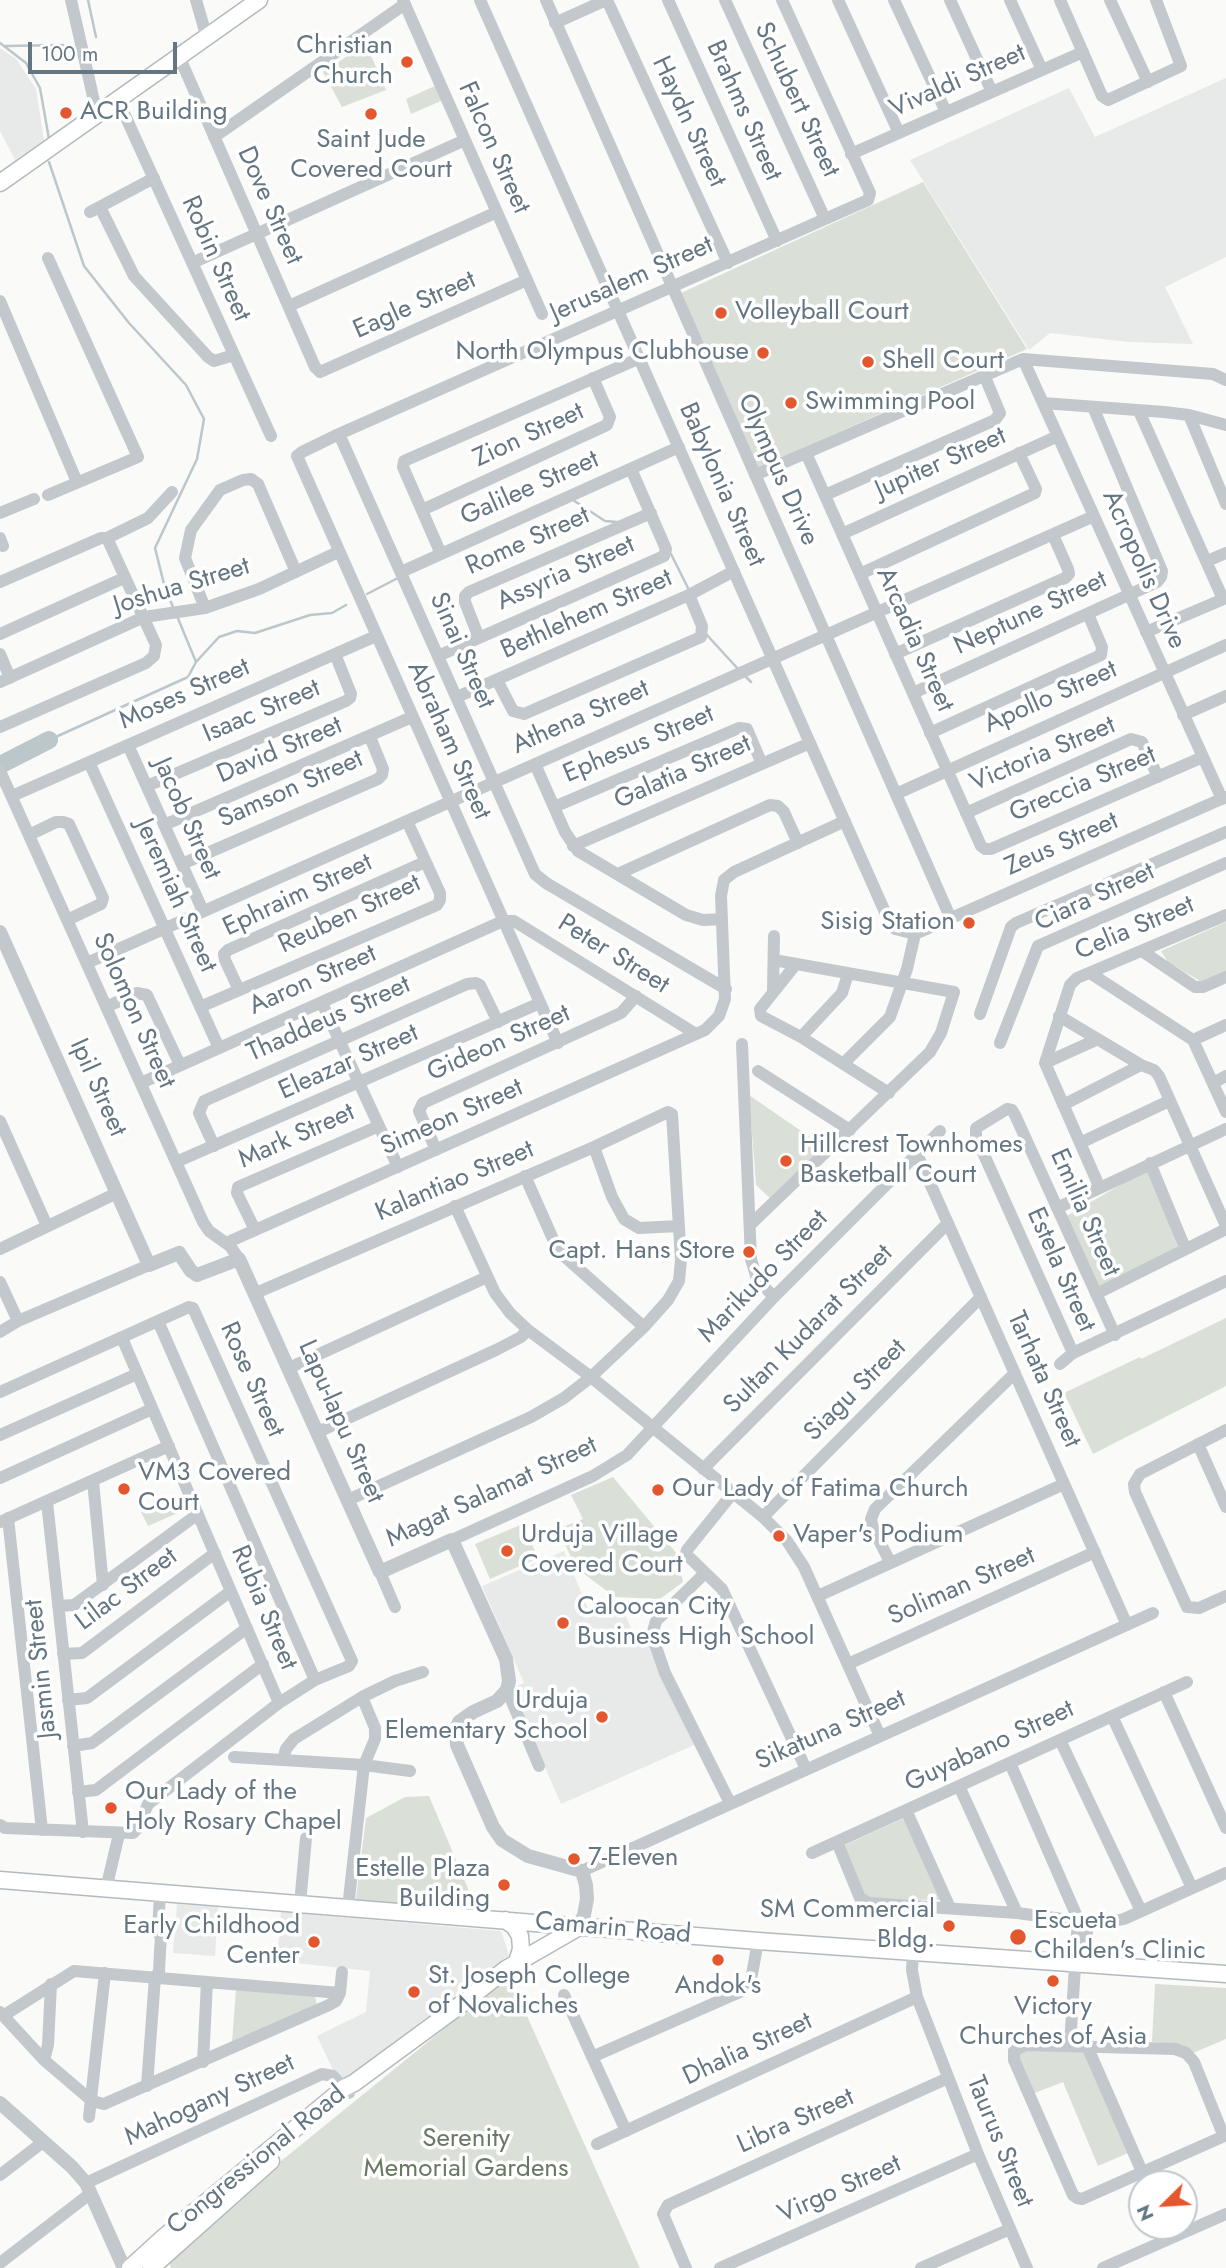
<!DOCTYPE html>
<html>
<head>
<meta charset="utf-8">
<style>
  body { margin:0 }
  #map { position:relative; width:1226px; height:2268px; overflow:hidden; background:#fafaf8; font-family:Jost,sans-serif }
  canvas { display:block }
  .north { position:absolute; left:1128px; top:2170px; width:70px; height:70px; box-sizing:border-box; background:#fff; border:2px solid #c1c8cd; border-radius:50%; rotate:246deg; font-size:19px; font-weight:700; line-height:28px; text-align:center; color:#657683 }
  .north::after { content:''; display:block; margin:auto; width:24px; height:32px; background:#e4572e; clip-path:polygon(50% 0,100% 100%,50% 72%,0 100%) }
  .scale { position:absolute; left:28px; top:42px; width:149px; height:32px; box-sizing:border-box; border:4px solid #657683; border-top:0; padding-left:9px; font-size:21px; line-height:24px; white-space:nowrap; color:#657683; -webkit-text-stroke:5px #fff; paint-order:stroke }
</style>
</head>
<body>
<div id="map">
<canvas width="1226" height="2268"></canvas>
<div class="north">N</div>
<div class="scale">100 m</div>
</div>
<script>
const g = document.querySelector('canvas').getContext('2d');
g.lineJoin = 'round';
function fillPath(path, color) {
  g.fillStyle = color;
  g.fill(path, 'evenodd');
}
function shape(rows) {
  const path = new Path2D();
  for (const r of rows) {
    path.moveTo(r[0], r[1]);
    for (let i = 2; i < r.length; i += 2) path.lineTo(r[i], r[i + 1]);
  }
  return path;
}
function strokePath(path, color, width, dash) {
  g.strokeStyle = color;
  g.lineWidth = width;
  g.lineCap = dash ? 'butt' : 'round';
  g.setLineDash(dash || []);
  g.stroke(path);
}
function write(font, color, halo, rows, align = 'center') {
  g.font = font + ' Jost,sans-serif';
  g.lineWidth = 7;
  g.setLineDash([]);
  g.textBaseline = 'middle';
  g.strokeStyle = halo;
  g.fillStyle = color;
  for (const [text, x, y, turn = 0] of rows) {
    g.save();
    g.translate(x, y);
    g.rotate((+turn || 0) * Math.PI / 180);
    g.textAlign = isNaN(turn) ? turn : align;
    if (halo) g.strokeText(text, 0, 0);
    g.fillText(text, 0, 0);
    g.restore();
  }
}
fillPath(shape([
  [0,48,16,59,36,89,44,140,15,160,0,131],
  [1226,78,1226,257,1165,287,1193,344,1129,342,1050,333,1029,350,910,160,1069,88,1095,137],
  [564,1551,589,1611,618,1599,634,1635,605,1649,644,1633,694,1745,561,1804,511,1689,524,1683,482,1586],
  [177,1904,218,1907,215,1956,173,1953],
  [281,1912,501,1931,509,1955,343,2081,334,2072,317,2036,366,2012,370,1971,277,1961]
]), '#e8e9e9');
fillPath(shape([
  [366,44,386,90,342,107,323,72],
  [437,85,443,100,411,114,406,99],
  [923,182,1027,349,757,468,681,293],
  [1226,922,1226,974,1205,984,1168,962,1161,951],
  [749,1095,827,1149,773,1201,756,1185],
  [1148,1169,1180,1253,1096,1296,1063,1218],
  [1226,1318,1226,1386,1093,1454,1064,1393,1140,1357,1141,1359],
  [613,1477,677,1554,683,1582,660,1599,615,1597,576,1568,558,1529,583,1519,571,1495],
  [173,1496,180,1512,148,1526,140,1510],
  [523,1524,538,1558,490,1579,475,1544],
  [429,1796,472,1898,469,1915,355,1906,366,1818,405,1797],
  [904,1818,942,1900,867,1899,843,1846],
  [509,1976,640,2268,171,2268,168,2260,254,2183],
  [1155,1984,1226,1988,1226,2039,1193,2053,1182,2045,1152,2042],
  [236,1990,315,1996,317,2006,232,2043],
  [1023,2049,1085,2052,1128,2153,1098,2166,1063,2082,1032,2094,1015,2056]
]), '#dadfd7');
strokePath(shape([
  [88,0,96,37],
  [0,43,26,63,40,88,49,139],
  [6,46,63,45],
  [49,162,84,266,129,323,186,385,204,419,197,459,155,548,165,588,173,607],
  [573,500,605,521,617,522],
  [671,554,690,592],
  [367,594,398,578],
  [177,616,196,662],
  [706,634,739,670],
  [744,675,751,682],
  [49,740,188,677,196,662,219,637,237,631,255,633,310,615,332,613,346,605]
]), '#bbc7cb', 2.5);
strokePath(shape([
  [0,765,49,740]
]), '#bbc7cb', 18);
const secondary = shape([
  [0,183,259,0],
  [0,1880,758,1941,1226,1974],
  [505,1920,514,1926,520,1936,521,1949,517,1962],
  [130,2268,164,2237,344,2088,354,2083,463,2003,506,1969,579,1927],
  [151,2268,271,2161]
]);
strokePath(secondary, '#b3babf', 19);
strokePath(shape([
  [71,0,97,114],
  [196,0,207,38],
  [403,0,542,314],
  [480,0,889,921,895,929,915,934],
  [546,0,951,919],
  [607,0,728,263],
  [668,0,777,241],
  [725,0,825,219],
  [838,0,899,133],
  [894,0,946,112],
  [950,0,992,92],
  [1010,0,1042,70],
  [1060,0,1102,96,1108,100,1181,66,1156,0],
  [1110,0,1148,82],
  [555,23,606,0],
  [179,56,315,367,320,372,527,280],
  [118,100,271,436],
  [214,137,405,4],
  [851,154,1083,52],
  [100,207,134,276,208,357,214,361,234,355],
  [90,212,154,178],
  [192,263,465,140],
  [0,301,77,482],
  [289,306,497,212],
  [1023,359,1222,799],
  [1043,403,1164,412,1189,415,1226,425],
  [1139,411,1223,599],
  [1189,415,1226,504],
  [339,434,535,874,546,883,726,989],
  [806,453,981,846,985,849,991,849,1203,757],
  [755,475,1023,359,1213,374,1226,380],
  [48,495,138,457,48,258],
  [825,495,995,420,1000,413,985,377],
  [422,510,607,425,610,417,593,378],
  [0,513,34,499],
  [842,534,1058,436],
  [0,538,3,546],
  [441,554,403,467,404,461,640,358],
  [1207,561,1226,553],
  [401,572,679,447],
  [860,574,1035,493,1036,489,1019,453],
  [0,582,101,538,107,538,148,518,172,492],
  [205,608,185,558,191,530,220,490,243,480,251,479,258,484,296,572],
  [1146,632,1226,598],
  [0,634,124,578],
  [479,638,465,602,465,596,469,592,651,513],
  [0,654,10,678],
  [895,654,1065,578,1069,574,1068,569,1053,535],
  [438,656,664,556,666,549,631,469],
  [497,680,513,711,524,714,701,637,702,626,689,595],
  [0,682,144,617,205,608,259,589,338,552],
  [913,693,1157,582,1161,577,1162,571,1093,407],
  [457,697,689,595,734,571],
  [1183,715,1226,696],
  [0,727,146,663,154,656,156,645,107,538],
  [930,733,1101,655,1102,647,1088,614],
  [128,745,203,911],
  [89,762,219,1048],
  [535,764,565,832,578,851,686,915,703,920,722,919],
  [0,771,203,1222,209,1231,230,1246,239,1259],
  [147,786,346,701,350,698,351,694,335,654],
  [896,794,1226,645],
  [12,796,376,636],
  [554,807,739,728,747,729,762,764],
  [966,813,1131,739,1142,742,1158,777],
  [164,825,412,717],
  [29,835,56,822,63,822,69,824,103,898,101,904,67,920],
  [573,846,810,743],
  [182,864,378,779,382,775,383,769,370,737],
  [618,874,770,805,778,806,784,812,798,843],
  [915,934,1226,797],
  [1142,951,1195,987,1203,987,1226,977],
  [87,963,1094,516],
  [796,964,760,1009,761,1016,801,1037,889,1093],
  [1090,973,1193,1040],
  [239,990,225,960,224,954,228,950,425,862],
  [773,990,774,936],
  [322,1003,398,1167],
  [106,1007,137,993,147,995,180,1065],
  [200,1007,437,905,440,900,440,893,407,821],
  [980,1014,1011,927,1016,923,1226,832],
  [1059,1016,1141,1065,1154,1070,1159,1076,1226,1226],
  [801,1037,842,993,848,974],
  [1193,1040,1226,1112],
  [1193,1040,1226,1025],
  [558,1043,297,456,302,452,339,434,868,200,870,193,782,0],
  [1000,1043,1038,946,1226,863],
  [742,1044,751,1259,757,1279,774,1297],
  [844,1063,890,1017,907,969,915,934],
  [1045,1063,1098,1039],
  [758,1071,850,1130],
  [141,1083,503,921,514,921,696,1034],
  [1213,1083,1226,1076],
  [1063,1105,1141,1065],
  [0,1121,47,1226],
  [1080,1143,1169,1101],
  [214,1146,199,1113,204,1101,467,984,476,983,480,985,498,1022],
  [594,1147,612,1197,624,1219,639,1228,679,1226],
  [436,1150,419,1111,423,1103,621,1013,636,996],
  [917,1154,1127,1625],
  [176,1162,540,1003],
  [1150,1163,1185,1248],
  [525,1176,557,1248,564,1256,644,1327],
  [1099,1186,1045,1063,1070,985,1077,978,1226,915],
  [455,1206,495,1293,510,1313,528,1330,591,1377,763,1517,787,1541,804,1567,880,1736],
  [1057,1208,1226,1129],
  [750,1225,930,1052,941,1033,954,992,774,960],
  [255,1230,237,1193,238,1187,379,1126],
  [226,1243,705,1030,719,1016,725,999,721,896,724,880,734,872,845,821],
  [0,1249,117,1193],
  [0,1282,18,1321],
  [256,1293,594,1147,668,1112,672,1114,681,1260,679,1281,668,1300,644,1327,591,1377,564,1398,531,1417,348,1500],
  [1096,1294,1226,1229],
  [158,1321,315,1680],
  [0,1332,18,1321,149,1265],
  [122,1338,279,1703],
  [1073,1353,976,1137,976,1128,1007,1109,1012,1110,1015,1115,1115,1335],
  [1060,1364,1073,1353,1226,1281],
  [289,1368,487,1277],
  [0,1392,189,1307,193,1308,352,1661,349,1666,315,1680,279,1703,148,1804,138,1828,133,1833,5,1828,0,1825],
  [1226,1430,1140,1474,1134,1484,1135,1492,1187,1607,1199,1608,1226,1596],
  [318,1432,496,1350,521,1337,528,1330],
  [0,1435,137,1374],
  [1198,1444,1226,1507],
  [703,1469,948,1223],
  [0,1478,152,1409],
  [93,1481,103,1585],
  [732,1494,687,1550,686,1554,722,1589,806,1769],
  [47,1502,83,1832],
  [763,1517,981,1297],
  [8,1518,42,1830],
  [0,1522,169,1446],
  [452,1540,593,1476,627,1455,774,1297,940,1131],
  [890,1562,873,1528,871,1519,875,1509,1015,1373],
  [380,1572,395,1607],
  [705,1573,656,1621,652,1635,665,1673,730,1803],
  [818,1596,1064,1484],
  [58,1606,74,1605,198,1514],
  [63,1654,82,1653,215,1553],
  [848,1664,1095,1552],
  [507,1690,539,1766],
  [1164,1692,1226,1828],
  [68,1700,87,1698,231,1591],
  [1112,1716,1192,1888],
  [1060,1740,1141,1911],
  [73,1746,92,1743,247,1628],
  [234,1757,364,1765,410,1771],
  [283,1759,286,1749,294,1739,362,1697,395,1681,423,1672],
  [1010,1763,1078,1919,1070,2045],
  [959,1786,1017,1913],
  [78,1792,96,1790,263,1664],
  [906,1810,950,1908],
  [837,1842,860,1898,869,1903,1017,1913,1100,1924,1124,1919,1226,1873],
  [812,1853,1187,1682],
  [582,1871,1153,1613],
  [106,1889,119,1834],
  [300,1904,306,1838],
  [348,1908,364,1765,375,1739,375,1728,362,1697],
  [913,1952,912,1970,917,1997,978,2154,1027,2268],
  [1077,1964,1085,1953,1088,1922],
  [564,1995,626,2131],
  [0,2012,44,2060,92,2101,104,2104,329,2005,336,2001,340,1993,342,1972],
  [3,2016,74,1971,340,1993],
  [1025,2045,1175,2049,1186,2053,1194,2062,1222,2132,1222,2137,1082,2199,1077,2198,1073,2195,1014,2060,1014,2051,1025,2045],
  [1087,2046,1143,2174],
  [592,2057,742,1991,751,1980,758,1941],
  [44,2060,48,2045,51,1984],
  [203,2062,207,1982],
  [147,2086,155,1977,159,1972,160,1951,161,1938,158,1932,160,1893],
  [89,2117,105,1973],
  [597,2144,917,1997],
  [0,2175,43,2142],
  [86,2183,322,2074,333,2076,349,2093],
  [0,2263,91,2193],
  [686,2268,663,2214,668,2205,948,2078],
  [720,2268,978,2154],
  [921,2268,1010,2229],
  [1103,2268,1226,2214]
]), '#c3c8cc', 12);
strokePath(shape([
  [0,932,149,1265,179,1253,191,1271,197,1275,239,1259,380,1572,452,1540,506,1659,509,1681,507,1690,497,1701,473,1712,459,1722,456,1729,457,1745,493,1827,502,1840,528,1856,582,1871,586,1885,587,1899,584,1915,579,1927],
  [0,2103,72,2167,86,2183,124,2268]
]), '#c3c8cc', 14);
strokePath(secondary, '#fff', 16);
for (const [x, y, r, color] of [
  [407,62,7,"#e4572e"],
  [66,113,7,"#e4572e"],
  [371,114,7,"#e4572e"],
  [721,313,7,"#e4572e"],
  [763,353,7,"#e4572e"],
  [868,362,7,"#e4572e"],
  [791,403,7,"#e4572e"],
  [969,923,7,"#e4572e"],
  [786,1161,7,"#e4572e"],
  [749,1252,7,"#e4572e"],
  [124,1489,7,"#e4572e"],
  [658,1490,7,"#e4572e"],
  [779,1536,7,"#e4572e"],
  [507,1551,7,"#e4572e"],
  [563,1623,7,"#e4572e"],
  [602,1717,7,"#e4572e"],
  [111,1808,7,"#e4572e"],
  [574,1859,7,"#e4572e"],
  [504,1885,7,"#e4572e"],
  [949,1926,7,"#e4572e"],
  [1018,1937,9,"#e4572e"],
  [314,1942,7,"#e4572e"],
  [718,1960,7,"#e4572e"],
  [1053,1981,7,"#e4572e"],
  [414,1992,7,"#e4572e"]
]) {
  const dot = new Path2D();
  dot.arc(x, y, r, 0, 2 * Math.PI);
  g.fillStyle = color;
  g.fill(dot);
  strokePath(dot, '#fff', 2.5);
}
write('26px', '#657683', '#fff', [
  ["Christian",393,47,"right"],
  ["Church",393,77,"right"],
  ["ACR Building",80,113],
  ["Saint Jude",371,141,"center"],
  ["Covered Court",371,171,"center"],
  ["Volleyball Court",735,313],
  ["North Olympus Clubhouse",749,353,"right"],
  ["Shell Court",882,362],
  ["Swimming Pool",805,403],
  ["Sisig Station",955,923,"right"],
  ["Hillcrest Townhomes",800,1146],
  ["Basketball Court",800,1176],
  ["Capt. Hans Store",735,1252,"right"],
  ["VM3 Covered",138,1474],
  ["Court",138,1504],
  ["Our Lady of Fatima Church",672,1490],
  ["Urduja Village",521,1536],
  ["Covered Court",521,1566],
  ["Vaper's Podium",793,1536],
  ["Caloocan City",577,1608],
  ["Business High School",577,1638],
  ["Urduja",588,1702,"right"],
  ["Elementary School",588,1732,"right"],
  ["Our Lady of the",125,1793],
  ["Holy Rosary Chapel",125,1823],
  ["7-Eleven",588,1859],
  ["Estelle Plaza",490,1870,"right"],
  ["Building",490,1900,"right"],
  ["SM Commercial",935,1911,"right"],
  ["Bldg.",935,1941,"right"],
  ["Escueta",1034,1922],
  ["Childen's Clinic",1034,1952],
  ["Early Childhood",300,1927,"right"],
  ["Center",300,1957,"right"],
  ["St. Joseph College",428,1977],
  ["of Novaliches",428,2007],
  ["Andok's",718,1987,"center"],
  ["Victory",1053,2008,"center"],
  ["Churches of Asia",1053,2038,"center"]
], 'left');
write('26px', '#657683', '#fff', [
  ["Vivaldi Street",958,82,-24],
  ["Schubert Street",796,100,65],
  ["Brahms Street",743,111,66],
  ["Haydn Street",688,122,65],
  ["Falcon Street",493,148,66],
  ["Dove Street",269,206,66],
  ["Robin Street",215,259,66],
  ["Jerusalem Street",632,280,-24],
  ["Eagle Street",415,306,-24],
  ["Zion Street",529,436,-25],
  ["Jupiter Street",941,464,-24],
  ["Olympus Drive",777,470,66],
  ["Babylonia Street",721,485,66],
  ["Galilee Street",530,489,-24],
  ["Rome Street",528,542,-24],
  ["Acropolis Drive",1143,570,66],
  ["Assyria Street",566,574,-24],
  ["Joshua Street",182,587,-17],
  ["Neptune Street",1031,614,-25],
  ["Bethlehem Street",587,615,-24],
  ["Arcadia Street",914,640,66],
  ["Sinai Street",461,651,66],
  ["Moses Street",185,695,-24],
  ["Apollo Street",1051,698,-24],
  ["Isaac Street",262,712,-23],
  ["Athena Street",581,718,-24],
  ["Abraham Street",448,741,66],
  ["Ephesus Street",639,745,-23],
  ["David Street",280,751,-23],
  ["Victoria Street",1043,755,-23],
  ["Galatia Street",683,773,-24],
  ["Greccia Street",1083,785,-23],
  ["Samson Street",291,790,-24],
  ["Jacob Street",186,819,66],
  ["Zeus Street",1062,845,-24],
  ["Jeremiah Street",175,896,66],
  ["Ephraim Street",298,896,-25],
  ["Ciara Street",1095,898,-25],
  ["Reuben Street",350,915,-25],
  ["Celia Street",1135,929,-23],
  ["Peter Street",613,955,32],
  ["Aaron Street",313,981,-24],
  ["Solomon Street",133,1011,66],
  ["Thaddeus Street",329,1020,-24],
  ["Gideon Street",499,1044,-24],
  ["Eleazar Street",349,1063,-24],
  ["Ipil Street",97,1088,66],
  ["Simeon Street",452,1118,-24],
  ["Mark Street",297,1137,-24],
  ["Kalantiao Street",455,1182,-23],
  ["Emilia Street",1084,1213,66],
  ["Estela Street",1060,1270,66],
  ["Marikudo Street",764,1277,-46],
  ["Sultan Kudarat Street",809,1330,-45],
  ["Rose Street",251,1380,66],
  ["Tarhata Street",1043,1380,66],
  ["Siagu Street",856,1391,-45],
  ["Lapu-lapu Street",340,1422,66],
  ["Magat Salamat Street",492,1493,-25],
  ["Soliman Street",962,1587,-24],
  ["Lilac Street",127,1590,-37],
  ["Rubia Street",263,1608,67],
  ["Jasmin Street",42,1669,-96],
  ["Sikatuna Street",831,1731,-24],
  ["Guyabano Street",990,1747,-25],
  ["Camarin Road",613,1929,5],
  ["Dhalia Street",748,2050,-25],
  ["Mahogany Street",210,2101,-25],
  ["Libra Street",796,2122,-24],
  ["Taurus Street",999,2142,68],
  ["Congressional Road",257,2161,-39],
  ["Virgo Street",840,2190,-24]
]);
write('26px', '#687a64', '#fff', [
  ["Serenity",466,2140],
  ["Memorial Gardens",466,2170]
]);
</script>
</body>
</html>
